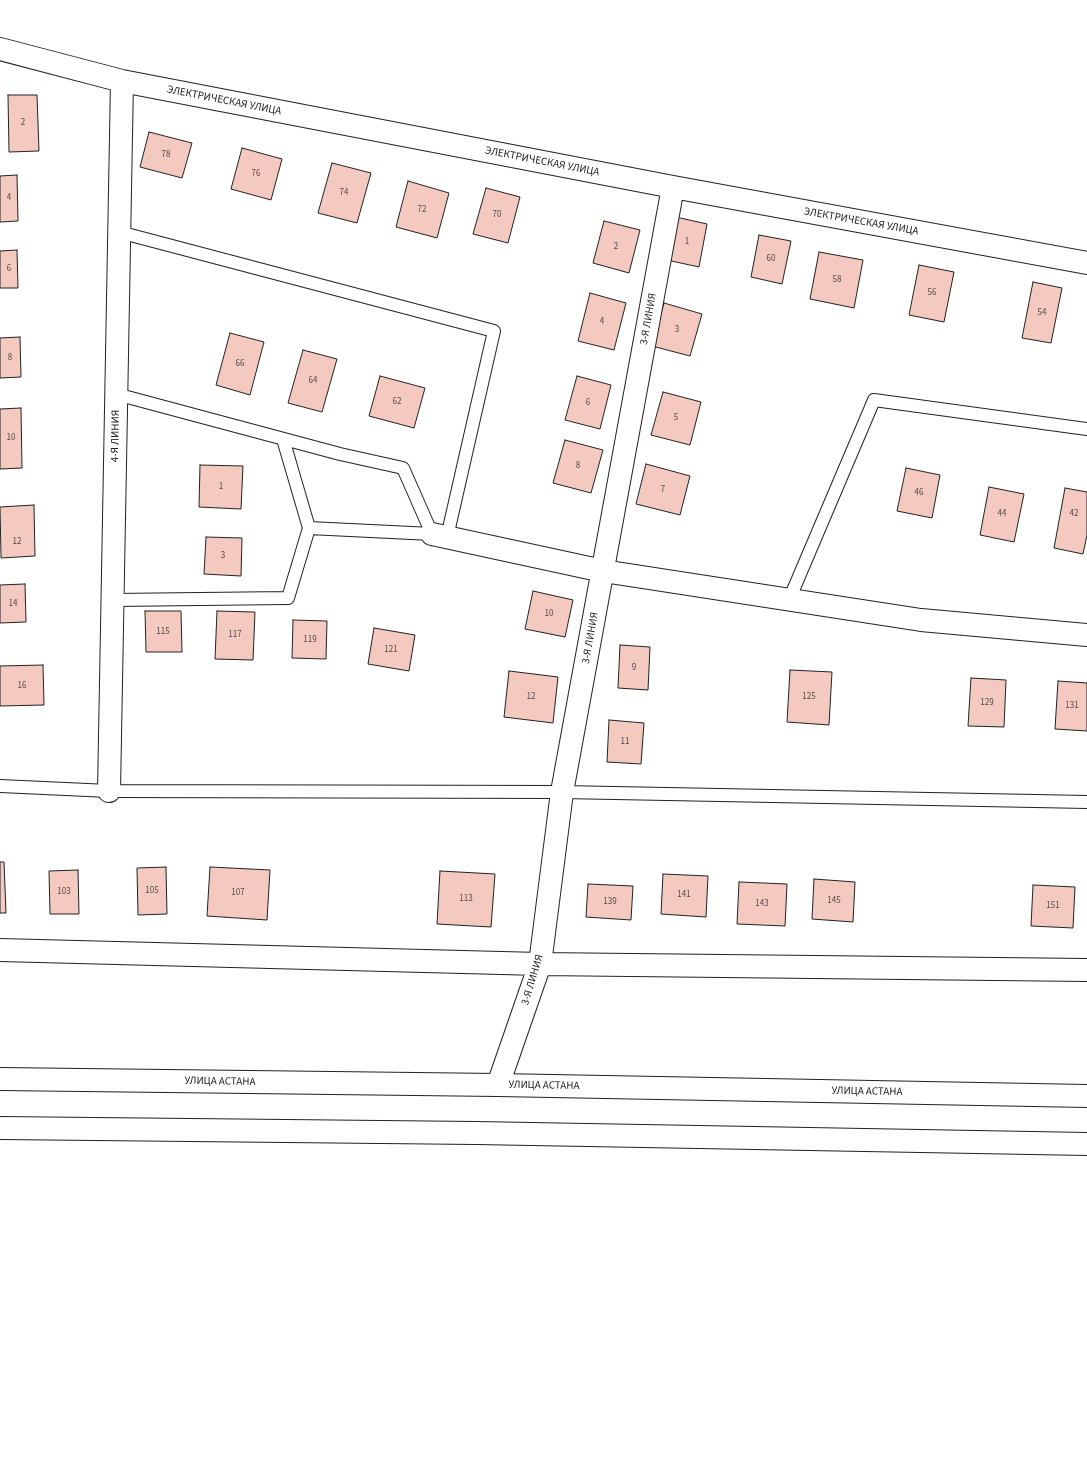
<!DOCTYPE html>
<html>
<head>
<meta charset="utf-8">
<style>
  body { margin:0 }
  canvas { display:block; background:#fff }
</style>
</head>
<body>
<canvas width="1087" height="1477"></canvas>
<script>
const g = document.querySelector('canvas').getContext('2d');
g.lineJoin = 'round';
function fillPath(path, color) {
  g.fillStyle = color;
  g.fill(path, 'evenodd');
}
function shape(rows) {
  const path = new Path2D();
  for (const r of rows) {
    path.moveTo(r[0], r[1]);
    for (let i = 2; i < r.length; i += 2) path.lineTo(r[i], r[i + 1]);
  }
  return path;
}
function strokePath(path, color, width, dash) {
  g.strokeStyle = color;
  g.lineWidth = width;
  g.lineCap = dash ? 'butt' : 'round';
  g.setLineDash(dash || []);
  g.stroke(path);
}
function write(font, color, halo, rows, align = 'center') {
  g.font = font + ' "Source Sans 3",sans-serif';
  g.lineWidth = 3;
  g.setLineDash([]);
  g.textBaseline = 'middle';
  g.strokeStyle = halo;
  g.fillStyle = color;
  for (const [text, x, y, turn = 0] of rows) {
    g.save();
    g.translate(x, y);
    g.rotate((+turn || 0) * Math.PI / 180);
    g.textAlign = isNaN(turn) ? turn : align;
    if (halo) g.strokeText(text, 0, 0);
    g.fillText(text, 0, 0);
    g.restore();
  }
}
const building = shape([
  [8,95,37,95,39,151,9,152,8,95],
  [149,132,192,143,182,178,140,167,149,132],
  [242,148,282,159,271,200,231,189,242,148],
  [332,163,371,173,357,223,318,213,332,163],
  [17,175,18,221,0,222,0,176,17,175],
  [408,181,449,193,437,238,396,227,408,181],
  [486,188,520,197,508,243,473,234,486,188],
  [676,217,707,224,699,267,667,260,676,217],
  [604,221,640,230,629,273,593,263,604,221],
  [759,235,791,241,782,284,751,277,759,235],
  [17,250,18,288,0,288,0,251,17,250],
  [819,252,863,260,854,308,810,299,819,252],
  [919,265,954,272,944,322,909,315,919,265],
  [1033,282,1062,288,1051,343,1022,338,1033,282],
  [590,293,626,303,614,350,578,341,590,293],
  [664,303,702,314,690,356,652,346,664,303],
  [230,333,264,342,250,395,216,385,230,333],
  [20,337,21,377,0,378,0,338,20,337],
  [303,350,337,359,322,412,288,403,303,350],
  [380,376,425,388,414,428,369,416,380,376],
  [577,376,611,385,600,429,565,420,577,376],
  [663,392,701,402,690,445,651,435,663,392],
  [21,408,22,468,0,469,0,409,21,408],
  [565,440,603,450,591,493,553,483,565,440],
  [646,464,690,476,680,515,636,504,646,464],
  [200,465,243,466,241,509,199,507,200,465],
  [906,468,940,475,932,518,897,511,906,468],
  [989,487,1024,494,1014,542,980,535,989,487],
  [1065,488,1087,492,1087,535,1083,554,1054,548,1065,488],
  [34,505,35,556,1,558,0,507,34,505],
  [206,537,242,538,241,576,204,574,206,537],
  [25,584,26,622,0,623,0,585,25,584],
  [533,591,573,600,565,637,525,629,533,591],
  [145,611,181,611,182,652,146,652,145,611],
  [217,611,255,612,253,660,215,659,217,611],
  [293,620,327,621,326,659,292,658,293,620],
  [374,628,415,635,409,671,368,664,374,628],
  [620,645,650,647,648,690,618,688,620,645],
  [43,665,44,705,0,706,0,666,43,665],
  [790,670,832,672,829,725,787,722,790,670],
  [509,671,558,677,553,723,504,717,509,671],
  [971,678,1006,680,1004,727,968,726,971,678],
  [1058,681,1087,683,1087,731,1055,729,1058,681],
  [609,720,644,723,641,764,607,762,609,720],
  [0,862,4,862,6,913,0,913,0,862],
  [166,867,167,914,138,915,137,868,166,867],
  [210,867,270,870,267,920,207,916,210,867],
  [78,870,79,914,50,914,49,871,78,870],
  [440,871,495,874,491,927,437,924,440,871],
  [663,874,708,876,706,917,661,914,663,874],
  [814,879,855,882,853,922,812,919,814,879],
  [739,882,787,884,785,926,737,924,739,882],
  [588,884,633,886,631,920,586,917,588,884],
  [1033,885,1075,887,1073,928,1031,926,1033,885]
]);
fillPath(building, '#f3c9c0');
strokePath(building, '#222', 1);
const service = shape([
  [119,232,494,331,447,537],
  [283,439,309,528],
  [113,600,288,598,309,528,432,534,403,468,340,454,116,394],
  [789,600,874,400,1087,429],
  [0,786,109,791,562,792,1087,802]
]);
const minor = shape([
  [0,49,122,81,673,187,1087,263],
  [432,534,603,571,921,620,1087,635],
  [109,791,122,81],
  [0,950,540,964,1087,970],
  [498,1085,540,964,562,792,673,187]
]);
const primary = shape([
  [0,1079,498,1085,1087,1096],
  [0,1128,476,1133,1087,1144]
]);
strokePath(service, '#222', 14);
strokePath(minor, '#222', 24);
strokePath(primary, '#222', 24);
strokePath(service, '#fff', 12);
strokePath(minor, '#fff', 22);
strokePath(primary, '#fff', 22);
write('9px', '#564c4a', null, [
  ["2",23,123],
  ["78",166,155],
  ["76",256,174],
  ["74",344,193],
  ["4",9,198],
  ["72",422,210],
  ["70",497,215],
  ["1",687,242],
  ["2",616,247],
  ["60",771,259],
  ["6",9,269],
  ["58",837,280],
  ["56",932,293],
  ["54",1042,313],
  ["4",602,322],
  ["3",677,330],
  ["8",10,358],
  ["66",240,364],
  ["64",313,381],
  ["62",397,402],
  ["6",588,403],
  ["5",676,418],
  ["10",11,438],
  ["8",578,466],
  ["1",221,487],
  ["7",663,490],
  ["46",919,493],
  ["44",1002,514],
  ["42",1074,514],
  ["12",17,542],
  ["3",223,556],
  ["14",13,604],
  ["10",549,614],
  ["115",163,632],
  ["117",235,635],
  ["119",310,640],
  ["121",391,650],
  ["9",634,668],
  ["16",22,686],
  ["12",531,697],
  ["125",809,697],
  ["129",987,703],
  ["131",1072,706],
  ["11",625,742],
  ["105",152,891],
  ["103",64,892],
  ["107",238,893],
  ["141",684,895],
  ["113",466,899],
  ["145",834,901],
  ["139",610,902],
  ["143",762,904],
  ["151",1053,906]
]);
write('11px', '#222', '#fff', [
  ["ЭЛЕКТРИЧЕСКАЯ УЛИЦА",224,101,11],
  ["ЭЛЕКТРИЧЕСКАЯ УЛИЦА",542,162,11],
  ["ЭЛЕКТРИЧЕСКАЯ УЛИЦА",861,222,10],
  ["3-Я ЛИНИЯ",649,319,-80],
  ["4-Я ЛИНИЯ",116,436,-89],
  ["3-Я ЛИНИЯ",591,638,-80],
  ["3-Я ЛИНИЯ",533,980,-73],
  ["УЛИЦА АСТАНА",220,1082,1],
  ["УЛИЦА АСТАНА",544,1086,1],
  ["УЛИЦА АСТАНА",867,1092,1]
]);
</script>
</body>
</html>
